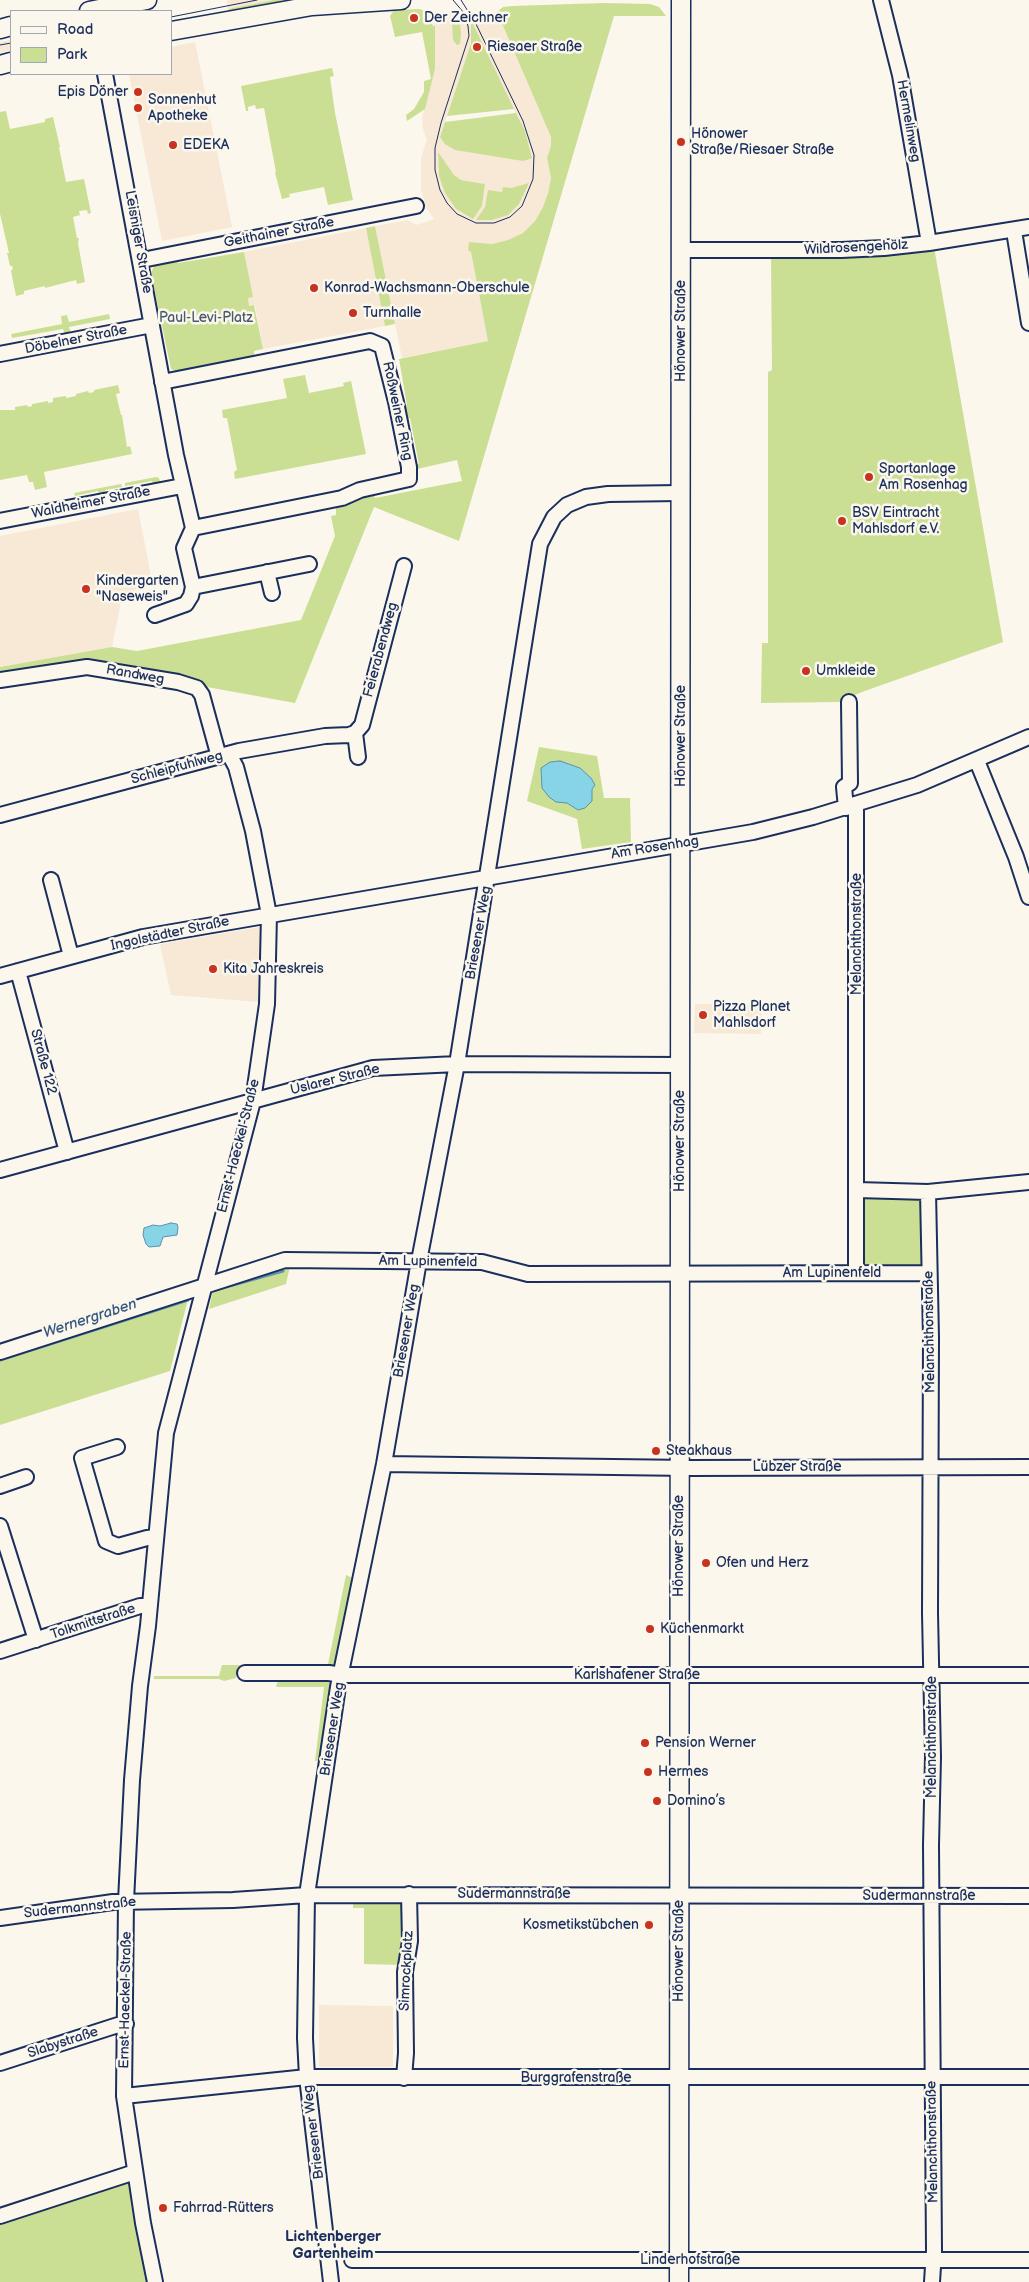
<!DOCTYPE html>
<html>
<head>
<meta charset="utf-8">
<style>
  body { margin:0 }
  #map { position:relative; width:1029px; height:2282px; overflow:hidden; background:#fbf7ec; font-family:"Balsamiq Sans",sans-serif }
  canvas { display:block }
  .legend { position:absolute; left:10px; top:10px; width:162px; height:65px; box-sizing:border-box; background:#fbf7ec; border:1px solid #a1a7b3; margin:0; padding:6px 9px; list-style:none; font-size:15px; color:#1b2f5e }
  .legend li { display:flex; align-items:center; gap:10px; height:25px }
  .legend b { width:25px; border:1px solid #a1a7b3 }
</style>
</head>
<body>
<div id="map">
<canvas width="1029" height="2282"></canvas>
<ul class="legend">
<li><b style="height:6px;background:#fbf7ec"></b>Road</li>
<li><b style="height:14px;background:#cbdf94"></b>Park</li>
</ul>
</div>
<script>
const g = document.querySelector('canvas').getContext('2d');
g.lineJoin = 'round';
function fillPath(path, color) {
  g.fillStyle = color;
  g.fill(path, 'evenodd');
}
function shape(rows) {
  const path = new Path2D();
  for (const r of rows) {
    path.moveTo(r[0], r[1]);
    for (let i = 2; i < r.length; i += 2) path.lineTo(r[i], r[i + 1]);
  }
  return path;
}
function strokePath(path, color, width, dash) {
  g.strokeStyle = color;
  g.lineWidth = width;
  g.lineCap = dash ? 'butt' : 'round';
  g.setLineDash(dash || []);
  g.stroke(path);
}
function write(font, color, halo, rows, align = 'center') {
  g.font = font + ' "Balsamiq Sans",sans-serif';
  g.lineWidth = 5;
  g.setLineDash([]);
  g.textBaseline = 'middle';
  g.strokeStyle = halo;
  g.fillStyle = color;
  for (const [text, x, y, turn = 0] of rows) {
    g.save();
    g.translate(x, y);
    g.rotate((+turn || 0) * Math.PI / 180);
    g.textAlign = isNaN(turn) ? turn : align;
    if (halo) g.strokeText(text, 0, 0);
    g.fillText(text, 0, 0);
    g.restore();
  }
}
fillPath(shape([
  [227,0,273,0,228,9],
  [497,12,551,137,551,146,547,159,551,178,548,193,543,207,535,221,523,233,508,240,492,244,469,242,488,341,402,358,375,226,408,220,416,225,434,219,426,207,421,190,421,158,427,139,423,129,422,118,435,69,434,14],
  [471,24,525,131,532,158,530,159,523,161,440,137,471,43],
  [438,153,454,175,461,180,485,184,482,206,473,218,460,212,439,176],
  [529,184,479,215,503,192,511,188],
  [11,40,11,50,0,53,0,42],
  [195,42,232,227,162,241,129,74,171,74,171,47],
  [366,228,385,326,263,349,255,305,249,306,248,298,252,296,244,252],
  [138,509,151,576,121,602,112,647,0,667,0,536],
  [260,927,260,1002,171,995,160,944],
  [695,1004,761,1004,761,1034,694,1033],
  [319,2005,393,2006,393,2067,319,2067]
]), '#f7e9d5');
fillPath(shape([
  [273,0,325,0,230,15,228,9],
  [604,3,650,4,659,7,666,16,614,16,459,541,374,507,295,703,207,687,201,680,193,678,92,663,0,678,0,667,112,647,137,651,301,620,335,536,331,516,336,515,336,504,373,491,375,498,462,481,457,460,417,469,418,474,413,473,411,465,419,464,410,418,402,419,400,406,407,405,399,359,488,341,471,252,468,250,469,242,492,244,508,240,523,233,535,221,543,207,548,193,551,178,547,158,551,146,551,137,497,12,503,7,513,6],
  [419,9,429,12,433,26,435,26,435,69,425,109,407,121,406,115,414,109,424,92,424,81,431,79,422,32,395,37,390,16,394,10],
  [455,17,460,24,461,34,460,44,457,45,453,40,452,22],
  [471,24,473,24,514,109,447,116,471,43],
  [332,68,334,76,330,77,335,113,353,200,328,205,324,187,289,194,290,197,282,199,275,173,276,172,264,108,256,109,255,105,248,107,248,111,246,111,241,86],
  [6,111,10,129,45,122,45,119,53,117,60,147,59,147,66,182,84,179,91,213,88,214,87,210,79,211,80,215,73,217,77,238,79,238,78,243,85,282,77,284,76,280,45,288,45,286,24,291,24,294,16,296,11,271,13,268,12,266,10,266,7,253,9,253,0,214,0,112],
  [516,113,525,131,532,158,530,159,523,161,455,150,445,144,440,137,445,122],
  [438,152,454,175,461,180,485,184,482,206,473,219,456,209,445,193,439,176],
  [529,183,519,204,508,215,492,220,476,220,485,207,488,190,502,192,503,187,511,188],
  [375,226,395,324,385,326,366,228],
  [934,247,1003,642,862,692,839,702,761,703,762,643,768,643,768,372,772,370,771,258,695,257,695,255],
  [244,252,253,297,248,298,249,306,254,305,263,349,254,351,254,356,176,371,171,369,151,273,156,261,177,257,178,263],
  [109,314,110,319,69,327,71,334,65,335,63,329,12,338,11,334,62,324,61,316,67,315,69,322],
  [305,375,309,393,344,386,343,383,351,381,366,454,235,479,234,472,237,470,231,439,227,418,223,418,222,410,287,398,283,379],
  [118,385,120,393,116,394,121,415,122,415,127,447,130,446,132,454,44,472,47,487,35,490,33,482,29,482,27,475,0,480,0,410,15,410,15,407,27,405,28,407,32,406,32,404,48,401,48,403,53,402,53,398,66,396,66,398,76,396,76,394,88,391,89,393,94,392,94,390],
  [156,477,159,478,161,485,154,487,152,481,125,486,125,483],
  [121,484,122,487,105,490,106,496,100,497,98,491,75,496,74,493],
  [539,747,597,756,604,798,630,798,631,842,582,849,577,819,527,801],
  [921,1196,924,1264,920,1268,867,1269,863,1266,862,1199,864,1197],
  [290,1266,286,1284,209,1309,214,1286],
  [189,1295,170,1371,0,1425,0,1355],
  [346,1575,357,1580,339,1664,333,1669,286,1669,285,1665,328,1664],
  [222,1665,272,1665,271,1669,238,1671,236,1678,224,1681,219,1679,154,1679,154,1676,219,1676],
  [279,1676,325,1679,332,1685,323,1760,315,1761,324,1687,276,1687],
  [353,1899,404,1899,403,1965,364,1964,364,1908,353,1908],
  [124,2182,132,2185,150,2282,0,2282,0,2223]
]), '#cbdf94');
const water = shape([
  [560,761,580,768,591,778,595,785,592,789,592,801,585,808,578,810,567,803,556,802,549,797,542,788,541,768,550,762,560,761],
  [171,1223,177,1224,178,1227,177,1235,163,1237,160,1246,149,1247,146,1244,143,1235,144,1228,153,1225,160,1226,171,1223]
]);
fillPath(water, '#87d4e6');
strokePath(water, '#5c92b0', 1);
strokePath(shape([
  [215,1290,283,1271],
  [0,1360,188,1300]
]), '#5c92b0', 3);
const minor = shape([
  [881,0,900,75,929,243],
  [105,74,176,455,193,528],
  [1014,231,1029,323],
  [681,250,841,250,884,248,929,243,1029,227],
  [142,260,416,206],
  [0,354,152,325],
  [162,382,370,341,382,346,396,402,409,467,409,479,360,490,342,498,193,528],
  [0,521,182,486],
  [267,572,272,593],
  [193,587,309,564],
  [155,615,186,604,191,596,193,587,184,548,193,528],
  [0,680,87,667,178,682,197,688,202,695,219,757],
  [355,733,362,725,404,566],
  [355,733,358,757],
  [977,761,1016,857,1029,897],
  [846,808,844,787,850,783,849,702],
  [0,815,239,751,325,736,349,735,355,733],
  [51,880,71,956],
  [18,971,67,1152],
  [0,976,143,937,753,832,813,817,917,785,1029,737],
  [0,1170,373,1068,457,1064,681,1065],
  [857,1190,928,1192,1029,1182],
  [928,1192,931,1338,930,1613,933,1757,931,1845,934,2251,932,2282],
  [856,1273,856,805],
  [0,1352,285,1260,482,1262,528,1274,929,1273],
  [117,1447,82,1458,106,1541,118,1546,147,1538,156,1537],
  [384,1464,690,1468,1029,1467],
  [0,1486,26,1477],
  [0,1526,36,1640],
  [0,1651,140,1606,150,1606],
  [245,1673,329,1673,342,1675,1029,1675],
  [0,1918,113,1902,233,1900,307,1895,1029,1896],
  [0,2063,118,2025,126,2024],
  [404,2078,406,2053,405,1972,410,1941,409,1894],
  [124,2096,307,2077,1029,2077],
  [0,2216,135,2172],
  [352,2260,1029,2260],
  [155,2282,143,2223,124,2096,126,1901,132,1780,140,1686,148,1626,166,1433,253,1101,267,1004,269,915,253,831,236,767,229,754],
  [331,2282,307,2077,305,2038,307,1895,338,1687,384,1464,419,1261,457,1064,540,544,554,517,567,505,586,497,608,494,680,493]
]);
const major = shape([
  [89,11,147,0],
  [0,29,11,26],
  [171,31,312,6,401,0],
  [0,65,11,62],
  [679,2282,681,0]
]);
strokePath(minor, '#1b2f5e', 18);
strokePath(major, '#1b2f5e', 21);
strokePath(minor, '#fbf7ec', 14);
strokePath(major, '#fbf7ec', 18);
strokePath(shape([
  [453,0,464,13,468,26,469,36,441,123,435,148,435,170,440,190,447,203,457,214,476,223,494,223,510,217,522,206,533,179,534,155,523,121,476,24,461,0],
  [171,17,257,0],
  [0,45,11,43]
]), '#1b2f5e', 1);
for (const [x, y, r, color] of [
  [414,18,5,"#c8321e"],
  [477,47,5,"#c8321e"],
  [138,92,5,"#c8321e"],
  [138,108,5,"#c8321e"],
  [681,142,5,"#c8321e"],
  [173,145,5,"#c8321e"],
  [314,288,5,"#c8321e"],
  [353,313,5,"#c8321e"],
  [869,477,5,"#c8321e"],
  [842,521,5,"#c8321e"],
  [86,589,5,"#c8321e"],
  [806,671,5,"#c8321e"],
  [213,969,5,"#c8321e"],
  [703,1015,5,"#c8321e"],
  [656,1451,5,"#c8321e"],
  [706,1563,5,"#c8321e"],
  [650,1629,5,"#c8321e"],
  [645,1743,5,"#c8321e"],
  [648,1772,5,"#c8321e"],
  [657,1801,5,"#c8321e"],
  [649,1925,5,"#c8321e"],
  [163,2208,5,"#c8321e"]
]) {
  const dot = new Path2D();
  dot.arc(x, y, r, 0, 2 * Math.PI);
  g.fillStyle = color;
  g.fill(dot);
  strokePath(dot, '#fbf7ec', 2);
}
write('14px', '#1b2f5e', '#fbf7ec', [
  ["Der Zeichner",424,18],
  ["Riesaer Straße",487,47],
  ["Epis Döner",128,92,"right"],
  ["Sonnenhut",148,100],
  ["Apotheke",148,116],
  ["Hönower",691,134],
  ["Straße/Riesaer Straße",691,150],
  ["EDEKA",183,145],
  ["Konrad-Wachsmann-Oberschule",324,288],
  ["Turnhalle",363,313],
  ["Sportanlage",879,469],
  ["Am Rosenhag",879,485],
  ["BSV Eintracht",852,513],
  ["Mahlsdorf e.V.",852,529],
  ["Kindergarten",96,581],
  ["\"Naseweis\"",96,597],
  ["Umkleide",816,671],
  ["Kita Jahreskreis",223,969],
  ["Pizza Planet",713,1007],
  ["Mahlsdorf",713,1023],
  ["Steakhaus",666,1451],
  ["Ofen und Herz",716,1563],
  ["Küchenmarkt",660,1629],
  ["Pension Werner",655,1743],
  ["Hermes",658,1772],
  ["Domino’s",667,1801],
  ["Kosmetikstübchen",639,1925,"right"],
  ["Fahrrad-Rütters",173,2208]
], 'left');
write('14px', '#1b2f5e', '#fbf7ec', [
  ["Hermelinweg",908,121,80],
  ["Geithainer Straße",279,233,-11],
  ["Leisniger Straße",138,242,80],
  ["Wildrosengehölz",856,248,-3],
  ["Hönower Straße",681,331,-90],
  ["Döbelner Straße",76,340,-11],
  ["Roßweiner Ring",397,411,78],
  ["Waldheimer Straße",91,503,-11],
  ["Feierabendweg",381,650,-75],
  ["Randweg",135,675,10],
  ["Hönower Straße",681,736,-90],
  ["Schleipfuhlweg",177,768,-15],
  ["Am Rosenhag",655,848,-9],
  ["Briesener Weg",479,933,-80],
  ["Ingolstädter Straße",170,934,-12],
  ["Melanchthonstraße",857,934,-90],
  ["Straße 122",43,1062,75],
  ["Uslarer Straße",335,1080,-14],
  ["Hönower Straße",680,1141,-90],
  ["Ernst-Haeckel-Straße",239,1146,-76],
  ["Am Lupinenfeld",428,1262,1],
  ["Am Lupinenfeld",832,1273],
  ["Briesener Weg",407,1331,-80],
  ["Melanchthonstraße",930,1332,-91],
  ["Lübzer Straße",797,1467],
  ["Hönower Straße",679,1546,-90],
  ["Tolkmittstraße",93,1622,-18],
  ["Karlshafener Straße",637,1675],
  ["Briesener Weg",333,1729,-81],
  ["Melanchthonstraße",932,1737,-90],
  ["Sudermannstraße",514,1894],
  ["Sudermannstraße",919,1896],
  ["Sudermannstraße",80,1908,-6],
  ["Hönower Straße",679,1951,-90],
  ["Simrockplatz",407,1971,-87],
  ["Ernst-Haeckel-Straße",126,2000,-89],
  ["Slabystraße",63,2043,-18],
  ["Burggrafenstraße",576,2078],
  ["Briesener Weg",314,2132,-97],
  ["Melanchthonstraße",933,2142,-91],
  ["Linderhofstraße",690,2260]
]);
write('14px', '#475b6c', '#fbf7ec', [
  ["Paul-Levi-Platz",206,318]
]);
write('italic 15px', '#365880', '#fbf7ec', [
  ["Wernergraben",90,1319,-18]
]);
write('bold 15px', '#1b2f5e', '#fbf7ec', [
  ["Lichtenberger",333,2237],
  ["Gartenheim",333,2254]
]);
</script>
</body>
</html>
